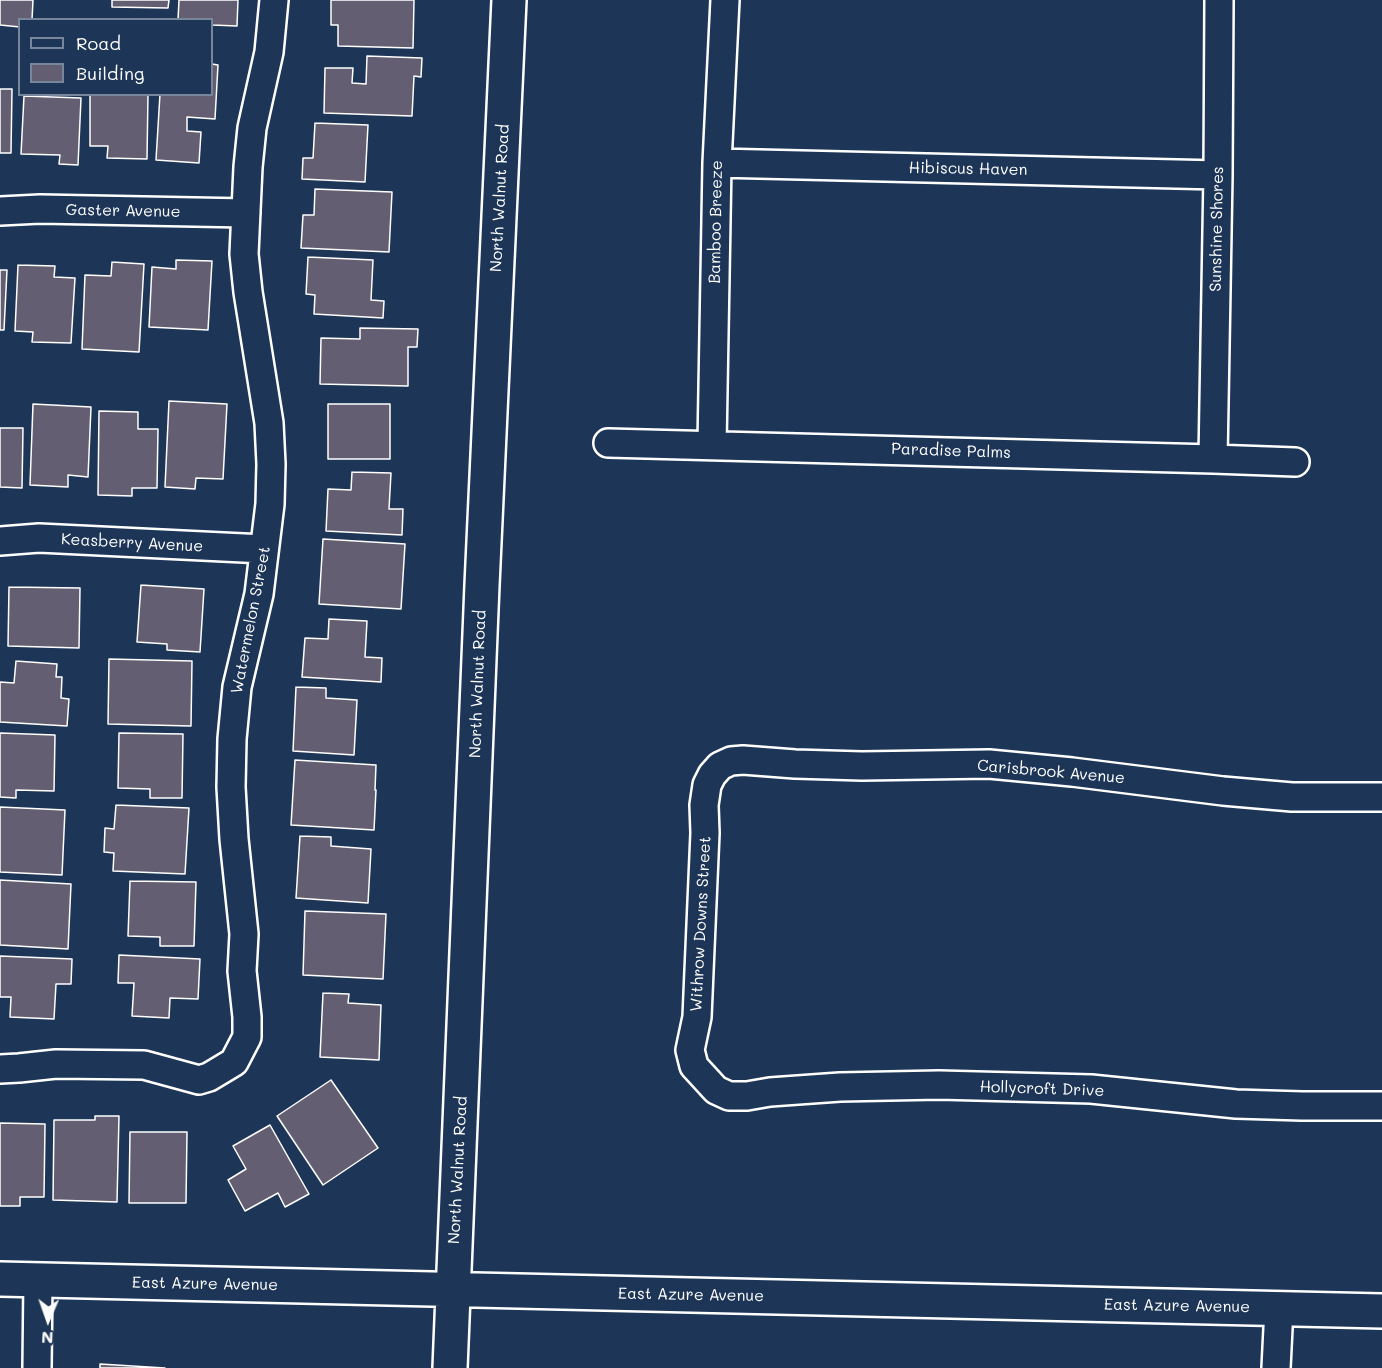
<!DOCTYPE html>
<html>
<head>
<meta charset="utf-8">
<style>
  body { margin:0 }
  #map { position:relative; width:1382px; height:1368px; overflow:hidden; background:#1d3557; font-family:Mali,sans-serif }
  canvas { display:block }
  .legend { position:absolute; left:18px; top:18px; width:195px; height:78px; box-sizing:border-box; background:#1d3557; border:2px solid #77869a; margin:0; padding:8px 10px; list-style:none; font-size:18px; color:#fff }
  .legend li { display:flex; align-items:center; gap:12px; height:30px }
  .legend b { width:30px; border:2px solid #77869a }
  .north { position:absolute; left:18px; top:1290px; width:60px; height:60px; -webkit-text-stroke:4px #1d3557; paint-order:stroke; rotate:182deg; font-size:16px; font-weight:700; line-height:24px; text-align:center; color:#fff }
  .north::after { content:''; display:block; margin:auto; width:21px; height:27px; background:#fff; clip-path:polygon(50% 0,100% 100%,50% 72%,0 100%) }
</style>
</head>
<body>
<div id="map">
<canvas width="1382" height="1368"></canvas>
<ul class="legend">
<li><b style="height:8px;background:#1d3557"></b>Road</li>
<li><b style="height:16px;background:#635e71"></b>Building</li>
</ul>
<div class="north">N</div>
</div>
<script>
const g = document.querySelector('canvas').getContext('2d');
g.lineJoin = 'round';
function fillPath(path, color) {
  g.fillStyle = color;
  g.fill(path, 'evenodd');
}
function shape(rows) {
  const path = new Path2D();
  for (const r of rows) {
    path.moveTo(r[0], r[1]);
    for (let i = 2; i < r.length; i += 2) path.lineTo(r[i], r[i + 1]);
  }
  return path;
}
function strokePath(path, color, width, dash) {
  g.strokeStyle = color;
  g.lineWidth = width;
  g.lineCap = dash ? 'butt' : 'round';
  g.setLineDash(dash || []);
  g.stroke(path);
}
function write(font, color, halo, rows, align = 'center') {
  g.font = font + ' Mali,sans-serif';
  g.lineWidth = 4.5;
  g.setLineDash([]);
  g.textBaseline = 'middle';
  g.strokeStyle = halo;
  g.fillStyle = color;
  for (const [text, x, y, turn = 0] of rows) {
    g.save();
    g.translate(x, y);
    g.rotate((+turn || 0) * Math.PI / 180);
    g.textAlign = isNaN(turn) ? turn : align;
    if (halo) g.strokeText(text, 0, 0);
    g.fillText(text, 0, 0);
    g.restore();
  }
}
const building = shape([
  [0,0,33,0,32,20,20,20,20,27,0,25,0,0],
  [112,0,169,0,168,8,112,7,112,0],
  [179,0,238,0,237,26,212,25,212,20,178,20,179,0],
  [331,0,414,0,413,48,338,46,338,25,331,25,331,0],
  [367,56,422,58,421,77,414,76,412,116,324,113,325,68,353,68,352,83,366,84,367,56],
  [212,64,218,65,215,119,187,117,187,131,201,132,199,163,156,160,160,94,212,94,212,64],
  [0,89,12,89,11,153,0,153,0,89],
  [90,94,148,94,147,159,107,158,108,146,90,146,90,94],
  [24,96,81,98,78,165,59,164,60,155,21,154,24,96],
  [315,123,368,125,365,182,302,179,303,158,313,158,315,123],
  [315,189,392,192,389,252,301,248,303,215,314,215,315,189],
  [308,257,373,260,371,300,384,301,383,318,314,314,315,295,306,294,308,257],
  [176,260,212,261,208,330,149,327,152,267,176,269,176,260],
  [112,262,144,264,139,352,82,349,85,275,111,276,112,262],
  [18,265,55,266,54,277,75,278,71,343,32,342,33,332,15,331,18,265],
  [0,270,7,270,4,330,0,330,0,270],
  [360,328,418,329,417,347,408,347,408,386,320,384,321,338,360,339,360,328],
  [169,401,227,404,223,479,196,478,195,489,165,487,169,401],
  [33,404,91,407,88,477,68,475,68,487,30,485,33,404],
  [328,404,390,404,390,459,328,459,328,404],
  [99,411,138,412,138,429,158,429,157,488,132,488,132,496,98,495,99,411],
  [0,428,23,428,22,488,0,487,0,428],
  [352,472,391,473,389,509,403,509,402,535,326,531,328,489,351,490,352,472],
  [323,539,405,544,401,609,319,604,323,539],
  [141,585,204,589,200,652,167,650,167,644,137,642,141,585],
  [9,587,80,588,79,648,8,646,9,587],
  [329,619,367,621,365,657,382,658,381,682,302,677,305,638,328,639,329,619],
  [109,659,192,661,191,726,108,724,109,659],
  [16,661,57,664,56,677,62,677,61,698,69,699,67,726,0,722,0,682,14,683,16,661],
  [296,687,326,688,326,698,357,700,354,755,293,751,296,687],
  [0,733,55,735,54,791,16,790,16,798,0,797,0,733],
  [119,733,183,734,182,798,150,798,150,789,118,788,119,733],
  [295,760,376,765,375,790,376,790,374,830,291,825,295,760],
  [116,805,189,808,185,874,113,871,114,853,104,852,105,828,114,829,116,805],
  [0,807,65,810,62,875,0,872,0,807],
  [300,836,331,837,331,846,371,849,368,903,296,898,300,836],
  [0,880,71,884,68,949,0,945,0,880],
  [130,881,196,882,194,946,160,946,160,937,128,936,130,881],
  [305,911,386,914,383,979,303,975,305,911],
  [119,955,200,959,198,999,170,998,169,1018,132,1016,134,983,118,983,119,955],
  [0,956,72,959,71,984,56,984,54,1019,10,1017,11,997,0,997,0,956],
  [323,993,349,994,348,1003,381,1005,379,1060,320,1057,323,993],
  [331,1080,378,1148,323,1185,277,1116,331,1080],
  [95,1116,119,1116,117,1202,53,1200,54,1120,95,1120,95,1116],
  [0,1123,45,1124,44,1197,20,1197,20,1206,0,1206,0,1123],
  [270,1125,309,1194,285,1207,278,1193,245,1211,228,1180,246,1169,233,1146,270,1125],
  [130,1132,187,1132,186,1203,129,1203,130,1132],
  [100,1364,165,1368,100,1368,100,1364]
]);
fillPath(building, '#635e71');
strokePath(building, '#fff', 1.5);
const street = shape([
  [717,163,1218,175],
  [0,211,40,209,246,213],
  [608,443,1213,459,1295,462],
  [712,445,717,163,725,0],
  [1213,459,1218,175,1219,0],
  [0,541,39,538,264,549],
  [1382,797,1292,797,1223,791,1072,772,989,764,862,766,795,764,743,760,731,761,720,766,712,775,707,785,704,805,705,833,697,1017,690,1050,694,1066,716,1090,729,1096,747,1096,770,1092,840,1087,939,1085,1091,1089,1236,1104,1302,1106,1382,1106],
  [0,1069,19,1068,56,1064,144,1065,199,1080,209,1077,234,1062,247,1037,247,1017,242,971,244,934,234,839,231,787,232,739,237,687,259,594,270,504,271,464,269,423,248,292,244,254,248,167,252,128,269,52,274,0],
  [37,1368,38,1280],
  [1276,1368,1279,1308]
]);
const secondary = shape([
  [0,1279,1382,1311],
  [450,1368,482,585,509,0]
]);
strokePath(street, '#fff', 32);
strokePath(secondary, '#fff', 38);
strokePath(street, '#1d3557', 27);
strokePath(secondary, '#1d3557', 33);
write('16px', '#fff', '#1d3557', [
  ["Hibiscus Haven",968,169,1],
  ["North Walnut Road",500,198,-87],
  ["Gaster Avenue",123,211,1],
  ["Bamboo Breeze",716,222,-89],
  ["Sunshine Shores",1217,229,-89],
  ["Paradise Palms",951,451,2],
  ["Keasberry Avenue",132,543,3],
  ["Watermelon Street",251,620,-79],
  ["North Walnut Road",478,684,-88],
  ["Carisbrook Avenue",1051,772,5],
  ["Withrow Downs Street",701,924,-87],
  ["Hollycroft Drive",1042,1089,2],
  ["North Walnut Road",458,1170,-87],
  ["East Azure Avenue",205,1284,1],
  ["East Azure Avenue",691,1295,1],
  ["East Azure Avenue",1177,1306,1]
]);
</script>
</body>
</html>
